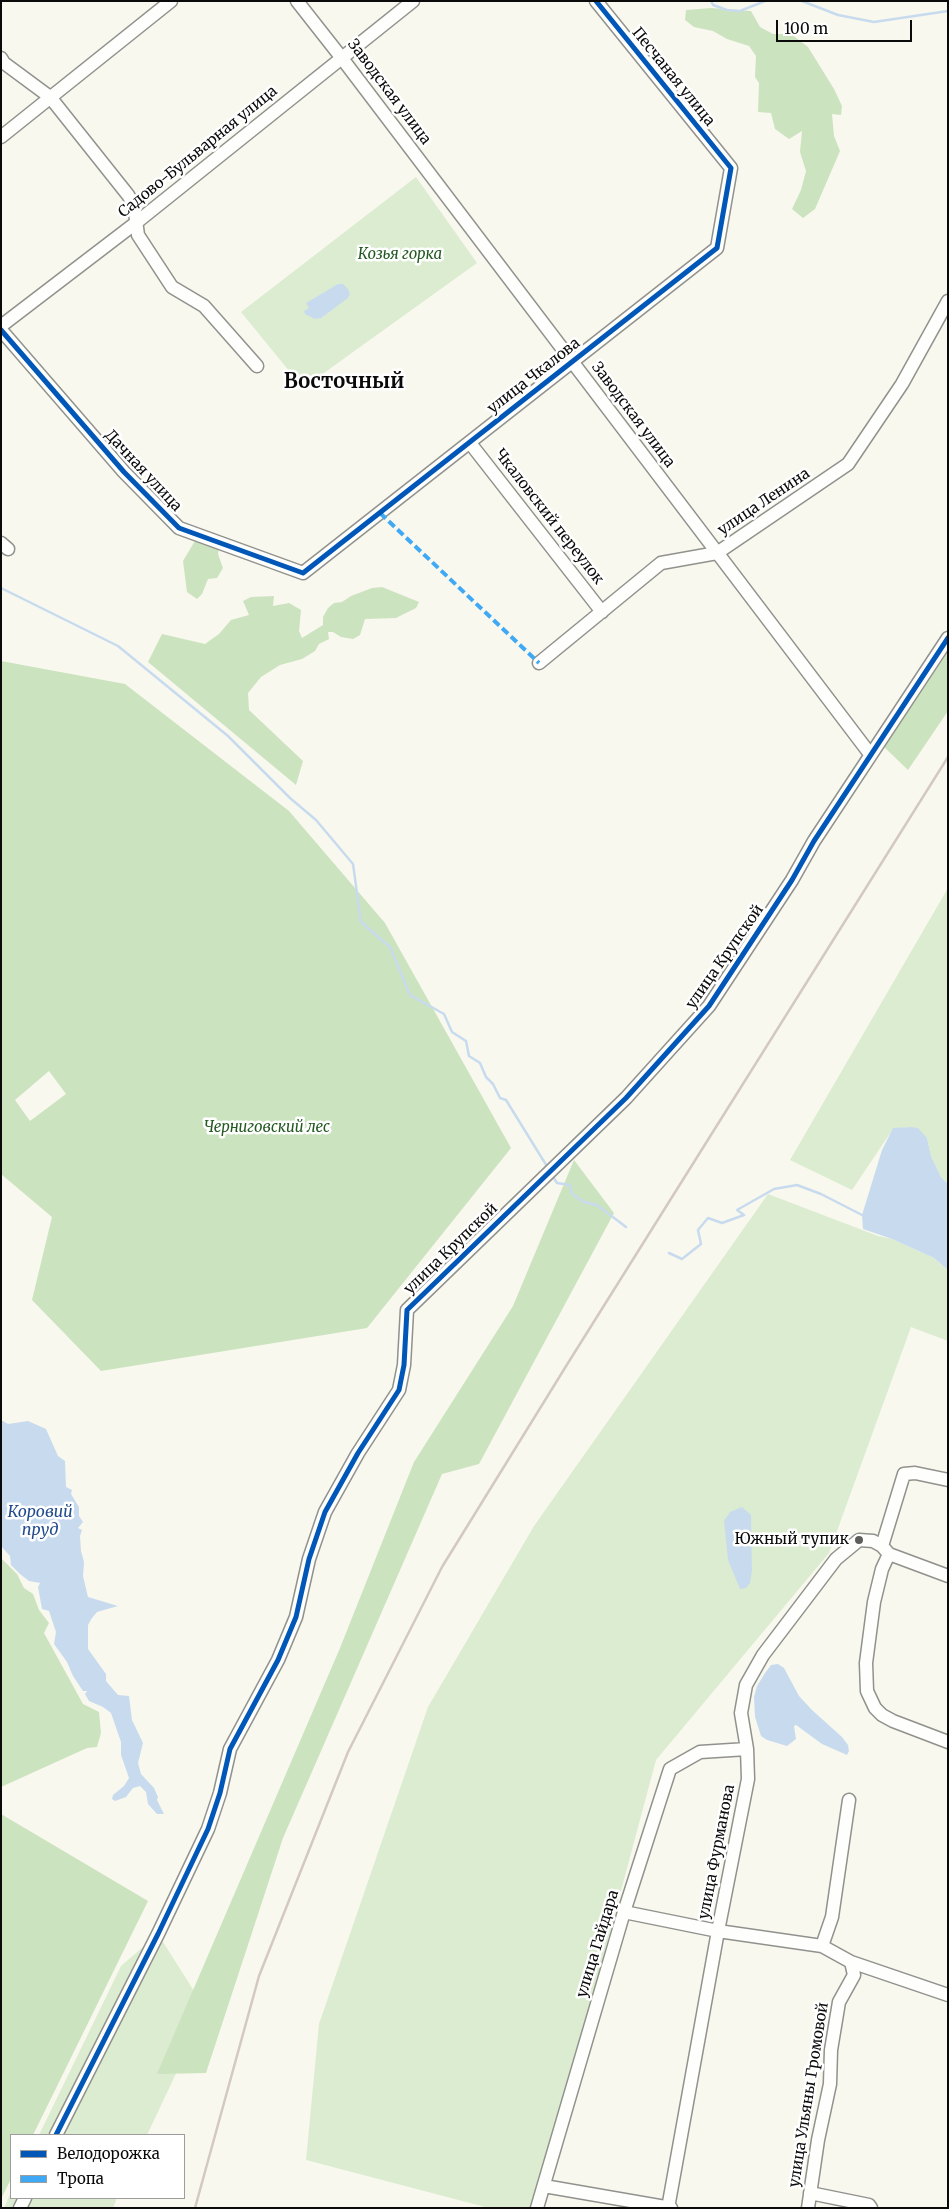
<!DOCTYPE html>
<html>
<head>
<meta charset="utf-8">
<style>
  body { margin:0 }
  #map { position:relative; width:949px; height:2209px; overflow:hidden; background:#f8f8ee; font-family:Merriweather,serif }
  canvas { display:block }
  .frame { position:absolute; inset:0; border:2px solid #0a0a0a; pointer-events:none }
  .legend { position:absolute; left:10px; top:2134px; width:175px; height:65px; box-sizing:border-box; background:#fff; border:1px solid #9d9d9d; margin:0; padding:6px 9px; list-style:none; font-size:15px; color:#0a0a0a }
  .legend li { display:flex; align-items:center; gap:10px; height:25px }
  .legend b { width:25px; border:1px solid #9d9d9d }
  .scale { position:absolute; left:776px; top:20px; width:136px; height:22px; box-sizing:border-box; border:2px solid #0a0a0a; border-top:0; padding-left:6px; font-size:15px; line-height:18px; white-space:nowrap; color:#0a0a0a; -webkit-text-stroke:4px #fff; paint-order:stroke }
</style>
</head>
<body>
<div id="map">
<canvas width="949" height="2209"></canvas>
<div class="frame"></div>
<ul class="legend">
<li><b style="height:6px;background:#0057b8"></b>Велодорожка</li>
<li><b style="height:6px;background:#3fa9f5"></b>Тропа</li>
</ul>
<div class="scale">100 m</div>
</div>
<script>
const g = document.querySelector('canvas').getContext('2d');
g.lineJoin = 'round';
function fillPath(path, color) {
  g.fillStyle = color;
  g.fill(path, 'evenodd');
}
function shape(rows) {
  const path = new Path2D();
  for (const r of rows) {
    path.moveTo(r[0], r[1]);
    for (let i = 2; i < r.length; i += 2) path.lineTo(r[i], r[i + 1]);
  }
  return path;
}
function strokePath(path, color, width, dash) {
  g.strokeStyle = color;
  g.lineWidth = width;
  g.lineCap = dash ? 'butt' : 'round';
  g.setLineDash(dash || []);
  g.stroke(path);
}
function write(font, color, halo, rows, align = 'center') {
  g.font = font + ' Merriweather,serif';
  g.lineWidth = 5;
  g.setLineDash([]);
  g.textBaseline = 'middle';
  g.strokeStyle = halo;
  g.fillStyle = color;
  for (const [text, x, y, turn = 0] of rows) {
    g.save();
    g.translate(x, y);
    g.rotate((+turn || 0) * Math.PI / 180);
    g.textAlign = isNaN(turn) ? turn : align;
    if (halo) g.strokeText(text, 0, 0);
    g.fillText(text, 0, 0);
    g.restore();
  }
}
fillPath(shape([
  [416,177,477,263,303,388,241,312],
  [948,888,948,1184,941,1177,931,1156,927,1138,911,1127,893,1129,852,1190,790,1160],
  [768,1194,878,1236,892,1239,934,1258,948,1270,948,1341,911,1327,829,1553,656,1760,536,2208,489,2208,306,2160,319,2024,428,1707,534,1526],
  [158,1934,206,2010,147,2135,39,2135,121,1966],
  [11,2192,11,2198,117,2198,113,2208,4,2208]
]), '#dcecd0');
fillPath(shape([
  [711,8,751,11,760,27,773,34,791,34,808,47,834,89,842,106,841,115,832,114,834,136,840,151,815,209,803,218,792,209,801,190,806,171,800,152,802,131,789,139,775,129,771,113,758,112,759,83,755,77,756,56,749,46,727,39,713,31,694,27,685,20,686,10],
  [196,539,219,546,218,554,223,568,217,578,208,579,202,594,197,599,187,592,183,561],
  [382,587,419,602,416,608,396,618,365,619,360,635,353,639,341,637,333,632,328,632,329,639,319,644,315,651,302,659,280,665,261,677,248,693,249,710,303,761,296,785,148,662,162,634,205,644,219,634,231,620,249,615,243,601,251,597,274,596,273,606,289,603,301,610,299,631,302,638,323,625,323,617,328,608,334,603,342,602,351,596,372,588],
  [948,646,948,711,908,770,881,744],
  [1,661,125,684,289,811,385,923,511,1148,367,1328,101,1371,32,1300,52,1217,1,1174],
  [49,1071,66,1094,30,1121,15,1100],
  [574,1160,614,1213,479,1464,442,1474,283,1838,206,2073,157,2074,340,1648,414,1462,513,1306],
  [1,1558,17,1574,24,1588,33,1594,39,1610,49,1623,44,1633,83,1704,99,1712,101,1733,97,1747,87,1748,1,1787],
  [1,1814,148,1901,33,2135,11,2135,11,2179,1,2199]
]), '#cce3bf');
fillPath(shape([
  [338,284,343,284,348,289,350,294,348,298,321,318,315,319,305,314,304,311,309,308,306,303],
  [911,1127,918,1128,927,1138,931,1156,941,1177,948,1184,948,1270,934,1258,892,1239,863,1229,862,1215,882,1150,893,1128],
  [1,1420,8,1424,28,1421,46,1429,58,1456,65,1461,66,1487,72,1490,71,1494,79,1507,79,1516,83,1522,78,1528,82,1530,80,1536,81,1551,84,1562,83,1576,88,1597,118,1606,97,1612,92,1618,88,1625,88,1649,106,1674,106,1681,118,1695,129,1696,132,1720,143,1743,138,1763,141,1774,154,1788,158,1797,157,1800,164,1814,157,1814,148,1804,146,1792,140,1786,133,1788,126,1797,115,1801,112,1799,113,1795,124,1786,129,1778,121,1755,121,1742,111,1713,103,1707,89,1701,85,1694,87,1691,83,1691,73,1676,67,1662,54,1644,56,1632,49,1611,42,1609,38,1587,40,1583,29,1581,20,1574,11,1565,10,1556,1,1546],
  [742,1507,751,1515,752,1570,750,1583,746,1588,740,1589,728,1560,724,1521,730,1512],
  [778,1664,784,1668,799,1696,812,1710,842,1737,848,1745,849,1751,847,1755,822,1744,796,1725,794,1726,796,1739,787,1746,767,1740,761,1736,755,1717,754,1697,757,1686,765,1673,771,1665]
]), '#c8dbee');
strokePath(shape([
  [711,1,713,5,727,10,740,11,765,1],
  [802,1,838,15,874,22,948,11],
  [1,588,118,646,228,736,290,798,316,820,353,864,361,922,390,947,410,995,444,1014,452,1032,466,1041,469,1056,480,1063,486,1077,493,1084,500,1098,506,1100,548,1168],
  [552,1175,557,1183,570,1185,572,1194,584,1202,597,1205,626,1227],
  [669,1253,682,1259,701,1244,698,1230,708,1218,722,1223,744,1215,737,1210,774,1189,797,1185,821,1194,864,1216]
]), '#c8dbee', 2.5);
const minor = shape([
  [297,1,341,57,870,754],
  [1,58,4,63,50,97,128,195,134,205,138,235,172,287,204,306,257,366],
  [1,137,171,1],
  [1,326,137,222,413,1],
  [1,330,124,472,179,528,303,573,717,248,731,168,596,1],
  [470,443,602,612],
  [1,543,8,549],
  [539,663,661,563,717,553,848,464,902,384,948,301],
  [882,1546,904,1474,915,1473,948,1480],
  [889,1554,882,1569,874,1602,866,1663,867,1691,875,1708,882,1715,893,1721,948,1742],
  [624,1912,718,1931,822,1946,851,1962,948,1995],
  [822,1946,832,1917,849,1800],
  [56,2135,158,1934,208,1829,220,1793,230,1749,278,1660,296,1617,309,1559,325,1512,358,1453,399,1390,404,1365,407,1310,626,1098,709,1006,792,880,814,841,948,638],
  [544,2186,671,2208],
  [810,2193,869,2205,871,2208],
  [20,2208,25,2198],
  [537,2208,624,1912,670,1769,700,1752,747,1749],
  [668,2208,718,1931,748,1779,747,1749,741,1713,746,1685,763,1655,836,1559,859,1540,873,1541,882,1546,889,1554,948,1576],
  [808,2208,818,2140,830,2084,831,2050,839,2002,854,1975,851,1962]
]);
strokePath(minor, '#91918d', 15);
strokePath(minor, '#fefefc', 12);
strokePath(shape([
  [195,2208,259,1976,348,1752,442,1567,568,1363,948,757]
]), '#d3c8c4', 2.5);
strokePath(shape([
  [380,513,539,663]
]), '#3fa9f5', 4, [8, 4]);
strokePath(shape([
  [1,330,124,472,179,528,303,573,717,248,731,168,596,1],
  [56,2135,158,1934,208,1829,220,1793,230,1749,278,1660,296,1617,309,1559,325,1512,358,1453,399,1390,404,1365,407,1310,626,1098,709,1006,792,880,814,841,948,638]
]), '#0057b8', 5);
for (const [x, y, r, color] of [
  [859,1540,5,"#5d5d5a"]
]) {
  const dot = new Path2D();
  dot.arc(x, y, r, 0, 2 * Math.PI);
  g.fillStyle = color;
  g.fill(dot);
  strokePath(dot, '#fff', 2);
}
write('15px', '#0a0a0a', '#fff', [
  ["Песчаная улица",673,77,51],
  ["Заводская улица",389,92,53],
  ["Садово-Бульварная улица",198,152,-39],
  ["улица Чкалова",534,376,-38],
  ["Заводская улица",633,415,53],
  ["Дачная улица",143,471,47],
  ["улица Ленина",764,502,-34],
  ["Чкаловский переулок",549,517,52],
  ["улица Крупской",725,957,-55],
  ["улица Крупской",451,1249,-44],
  ["улица Фурманова",717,1852,-79],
  ["улица Гайдара",598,1944,-73],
  ["улица Ульяны Громовой",809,2095,-81]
]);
write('italic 15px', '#245922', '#fff', [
  ["Козья горка",400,255],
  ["Черниговский лес",267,1128]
]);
write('15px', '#0a0a0a', '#fff', [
  ["Южный тупик",849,1540]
], 'right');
write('italic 16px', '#224b8d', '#fff', [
  ["Коровий",40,1512],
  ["пруд",40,1530]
]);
write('bold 20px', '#0a0a0a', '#fff', [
  ["Восточный",344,382]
]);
</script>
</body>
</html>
